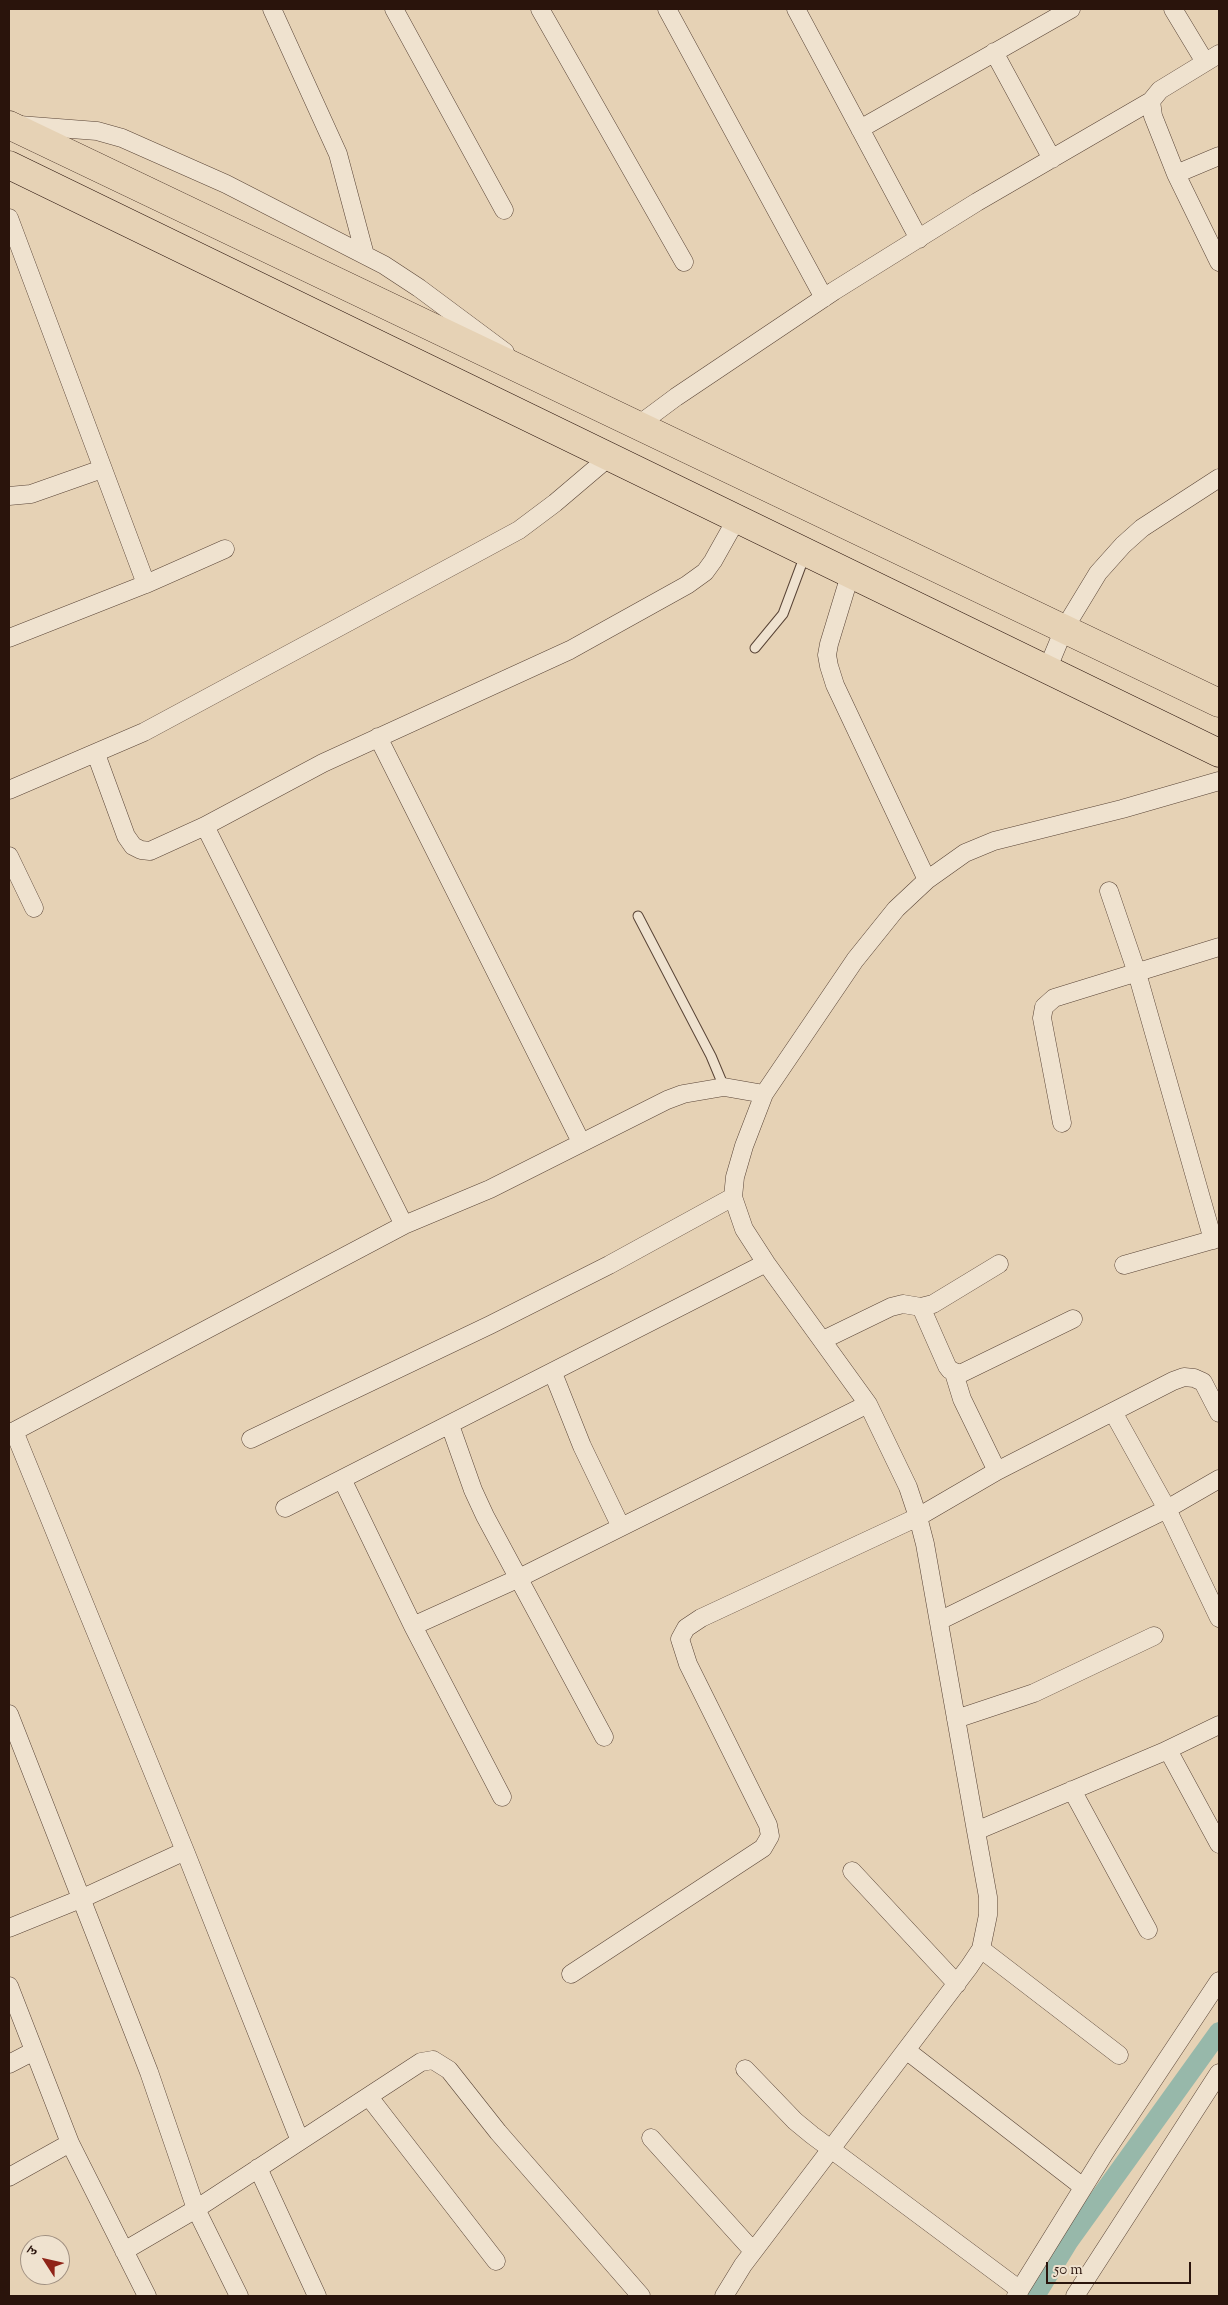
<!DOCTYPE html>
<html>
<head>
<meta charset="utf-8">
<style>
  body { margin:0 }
  #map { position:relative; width:1228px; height:2305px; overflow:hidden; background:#e6d2b5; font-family:"Sorts Mill Goudy","Noto Serif Devanagari",serif }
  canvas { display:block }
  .frame { position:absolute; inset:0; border:10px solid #2a140c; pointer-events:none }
  .north { position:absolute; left:20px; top:2235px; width:50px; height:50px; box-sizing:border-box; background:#efe2cf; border:1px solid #a09081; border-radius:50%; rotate:305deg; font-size:14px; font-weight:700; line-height:20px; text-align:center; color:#2a140c }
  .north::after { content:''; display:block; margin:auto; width:18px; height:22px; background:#8f2418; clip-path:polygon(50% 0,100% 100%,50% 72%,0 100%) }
  .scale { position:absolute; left:1046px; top:2262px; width:145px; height:22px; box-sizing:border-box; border:2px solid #2a140c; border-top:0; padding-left:6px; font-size:15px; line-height:18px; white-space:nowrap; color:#2a140c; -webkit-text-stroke:4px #efe2cf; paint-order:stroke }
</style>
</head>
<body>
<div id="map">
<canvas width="1228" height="2305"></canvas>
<div class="frame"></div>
<div class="north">उ</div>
<div class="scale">50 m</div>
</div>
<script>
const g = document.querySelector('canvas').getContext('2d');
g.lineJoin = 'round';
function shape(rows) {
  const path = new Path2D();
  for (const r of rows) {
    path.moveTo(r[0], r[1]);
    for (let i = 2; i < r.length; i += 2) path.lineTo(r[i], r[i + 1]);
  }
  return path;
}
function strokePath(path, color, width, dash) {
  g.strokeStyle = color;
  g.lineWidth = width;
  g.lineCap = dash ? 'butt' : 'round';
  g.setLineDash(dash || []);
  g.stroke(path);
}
strokePath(shape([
  [1035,2296,1068,2242,1219,2032]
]), '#97b8aa', 20);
const lane = shape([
  [755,648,783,614,805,555],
  [638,916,711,1056,724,1087]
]);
const street = shape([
  [272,9,338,154,365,255],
  [394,9,504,210],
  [540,9,684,262],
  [667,9,824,298],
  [796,9,919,239],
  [1173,9,1205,62],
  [994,52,1052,159],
  [19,125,97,131,122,138,226,184,384,265,419,288,505,352],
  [860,129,1071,9],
  [1219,156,1176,174,1219,262],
  [1176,174,1153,116,1151,101,1160,90,1219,54],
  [9,218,146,584],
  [637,426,676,397,834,291,977,202,1151,101],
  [9,496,31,494,102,469],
  [850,575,829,644,827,655,829,666,835,685,927,880],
  [9,638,146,584,225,549],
  [1047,670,1064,629,1098,573,1123,545,1142,528,1219,478],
  [378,737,581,1142],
  [96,754,126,836,133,846,141,850,150,851,205,826,323,763,570,650,687,585,705,572,713,561,736,520],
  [9,790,144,732,471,556,519,530,555,503,608,458],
  [205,826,404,1225],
  [9,856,34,908],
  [1109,891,1137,973,1213,1240],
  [1062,1123,1042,1018,1044,1007,1054,998,1219,947],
  [1124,1265,1219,1238],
  [921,1307,947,1366,950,1370,960,1374,1073,1319],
  [823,1340,891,1307,903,1304,921,1307,933,1304,999,1264],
  [553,1373,582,1446,621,1527],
  [954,1373,962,1399,997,1471],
  [1113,1412,1167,1509,1219,1618],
  [450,1425,473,1490,485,1516,604,1737],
  [14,1431,185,1851,300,2141],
  [9,1434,404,1225,490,1189,667,1100,683,1094,724,1087,764,1094],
  [251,1439,490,1325,609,1265,733,1197],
  [342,1479,413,1626,502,1797],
  [285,1508,766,1263],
  [939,1621,1167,1509,1219,1479],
  [413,1626,517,1579,868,1404],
  [9,1714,149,2072,196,2209,239,2296],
  [956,1719,1034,1693,1154,1636],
  [1168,1750,1219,1844],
  [1072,1790,1148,1930],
  [976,1831,1163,1752,1219,1725],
  [852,1871,957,1984],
  [9,1928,83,1898,185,1851],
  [981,1949,1119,2055],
  [571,1974,763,1848,770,1836,768,1825,688,1664,680,1639,686,1628,701,1618,918,1517,997,1471,1173,1381,1184,1377,1194,1378,1203,1382,1219,1413],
  [9,1986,70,2143,147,2296],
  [906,2050,1083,2187],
  [9,2064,34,2051],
  [745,2069,795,2121,812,2135,1020,2290],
  [369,2097,496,2261],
  [651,2138,753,2251],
  [258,2168,317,2296],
  [9,2177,70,2143],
  [124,2251,196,2209,421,2062,433,2060,449,2070,498,2132,641,2296],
  [724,2296,743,2265,969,1967,981,1949,988,1915,988,1897,976,1831,925,1544,918,1517,908,1487,868,1404,766,1263,744,1229,733,1197,735,1177,744,1146,764,1094,855,960,896,909,927,880,965,853,994,841,1122,809,1219,781],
  [1016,2296,1104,2154,1219,1981],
  [1075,2296,1219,2073]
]);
const highway = shape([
  [9,125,1219,703],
  [9,165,1219,753]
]);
strokePath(lane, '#594436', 11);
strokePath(street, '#594436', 19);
strokePath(highway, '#2a140c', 29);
strokePath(lane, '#efe2cf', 9);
strokePath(street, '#efe2cf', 18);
strokePath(highway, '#e6d2b5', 28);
</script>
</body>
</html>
